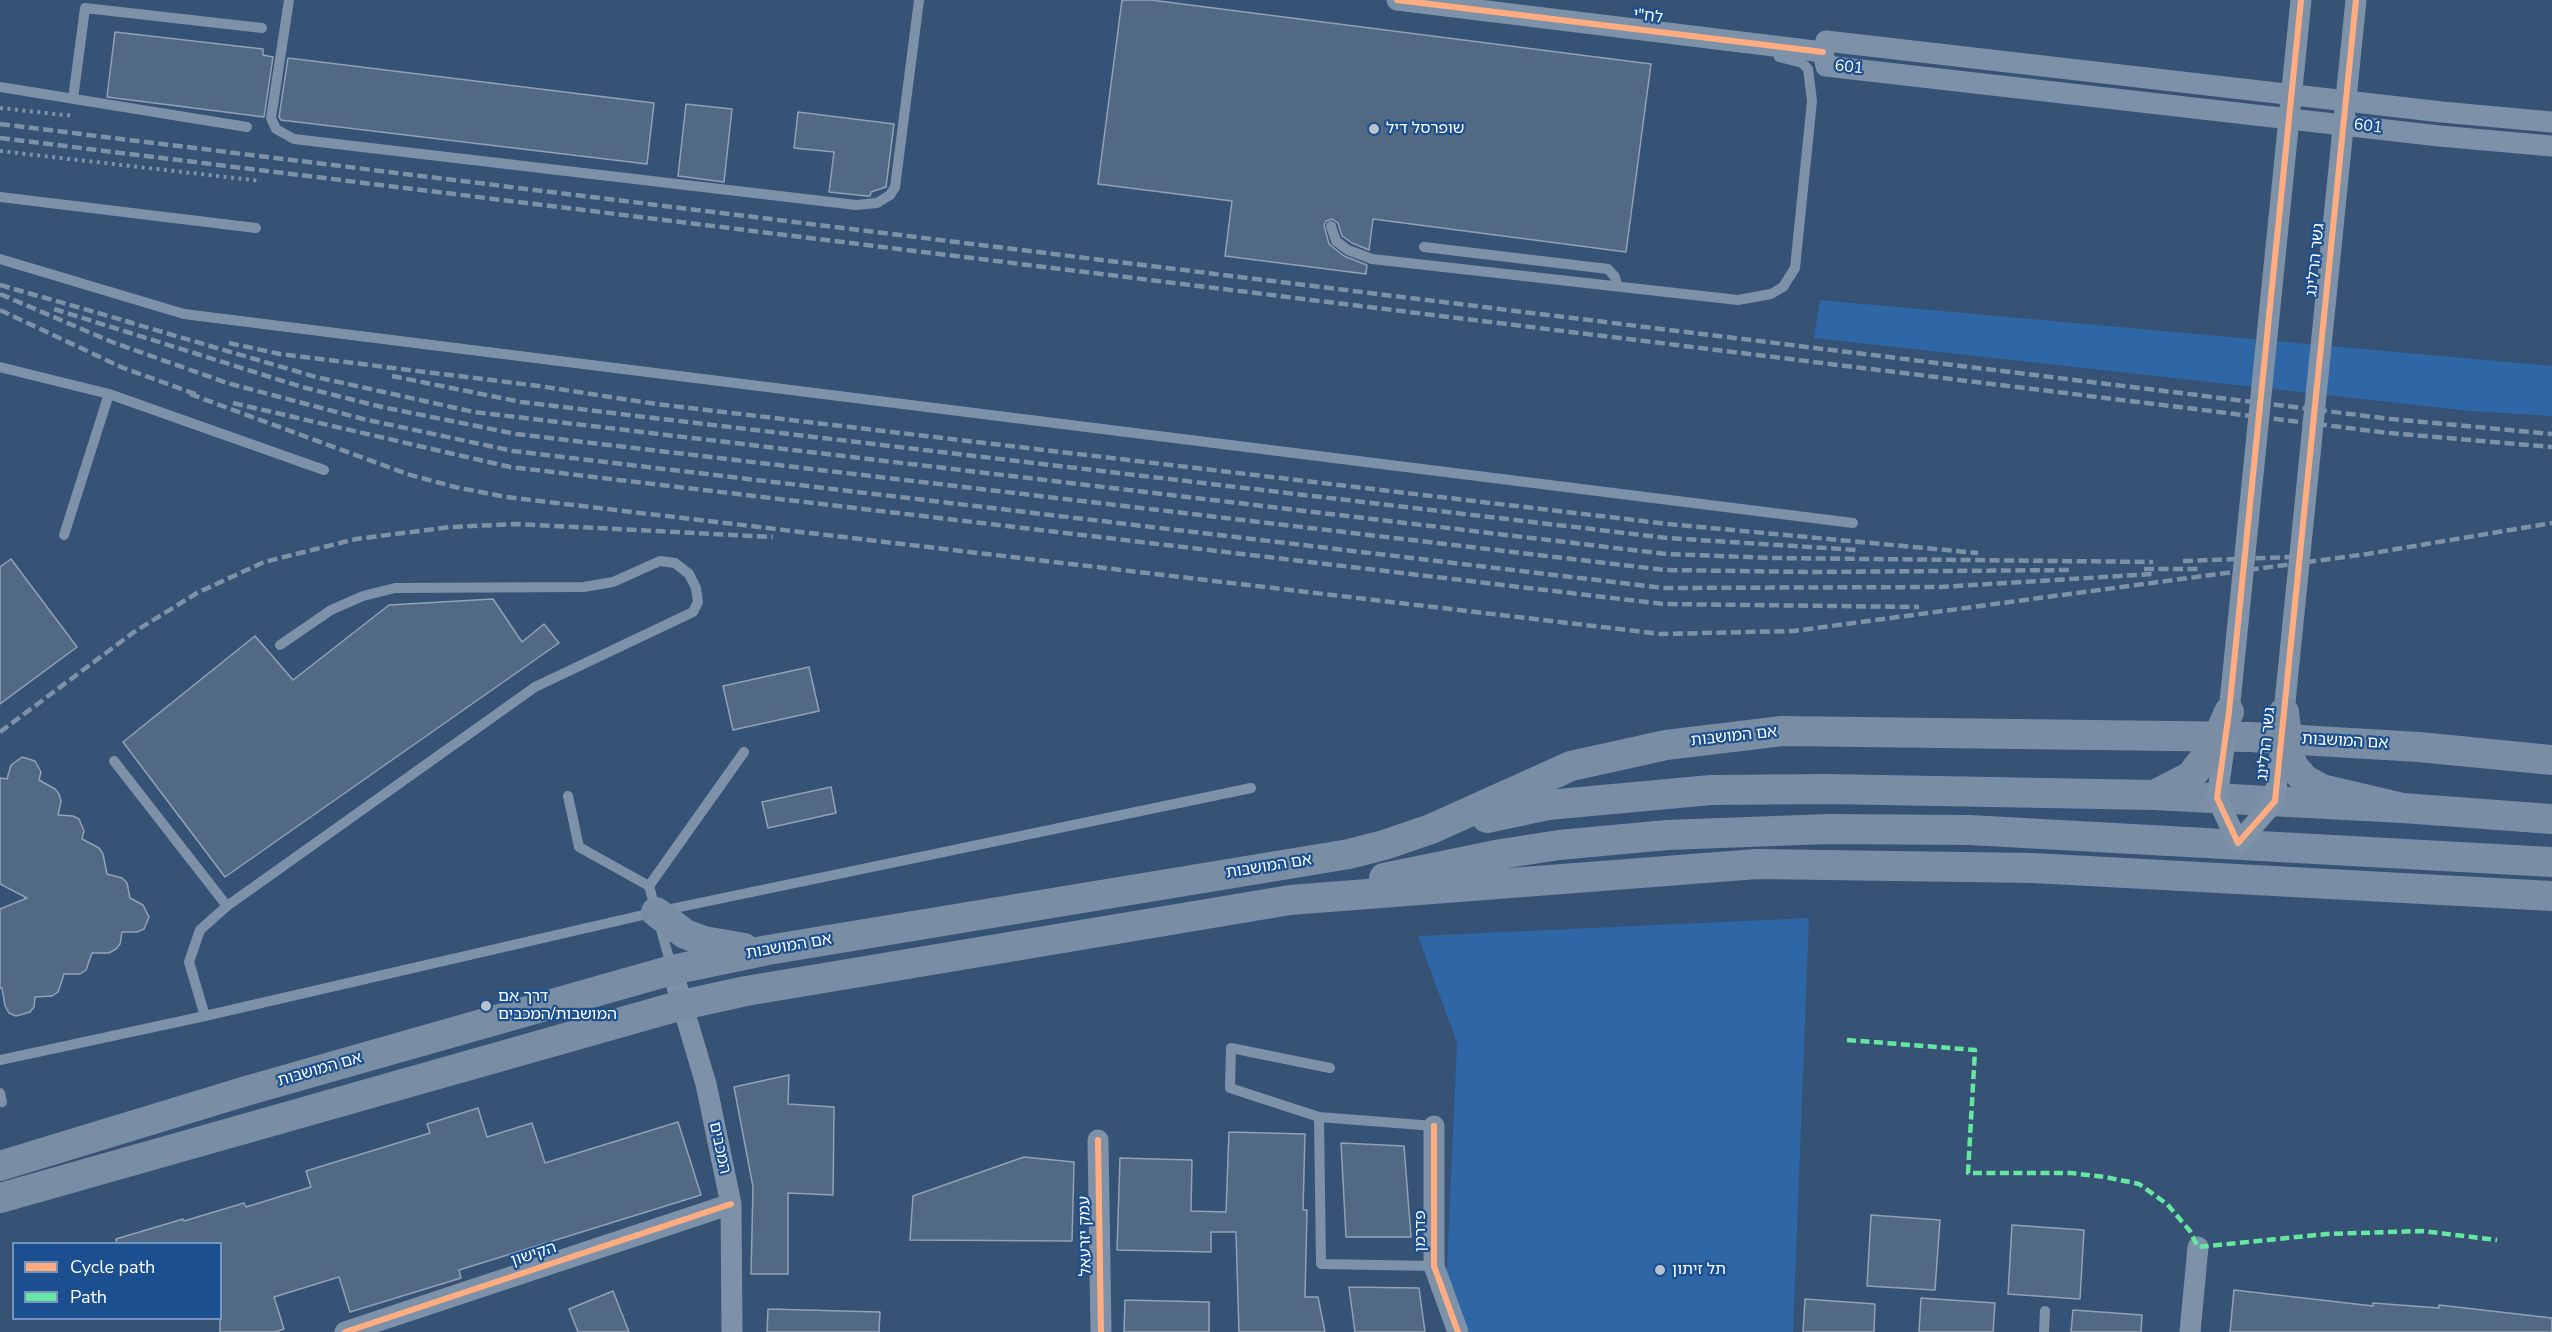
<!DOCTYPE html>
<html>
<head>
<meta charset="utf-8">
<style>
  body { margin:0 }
  #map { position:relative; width:2552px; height:1332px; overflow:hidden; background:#365274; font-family:"Nunito Sans",sans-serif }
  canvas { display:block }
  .legend { position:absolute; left:12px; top:1242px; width:210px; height:78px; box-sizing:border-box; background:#1b4f8f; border:2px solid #7695bc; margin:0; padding:8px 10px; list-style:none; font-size:18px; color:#fff }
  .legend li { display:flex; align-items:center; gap:12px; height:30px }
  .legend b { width:30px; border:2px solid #7695bc }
</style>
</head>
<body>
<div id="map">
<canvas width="2552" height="1332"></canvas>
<ul class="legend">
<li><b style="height:8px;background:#ffac80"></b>Cycle path</li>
<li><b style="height:8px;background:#66e7a1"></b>Path</li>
</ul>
</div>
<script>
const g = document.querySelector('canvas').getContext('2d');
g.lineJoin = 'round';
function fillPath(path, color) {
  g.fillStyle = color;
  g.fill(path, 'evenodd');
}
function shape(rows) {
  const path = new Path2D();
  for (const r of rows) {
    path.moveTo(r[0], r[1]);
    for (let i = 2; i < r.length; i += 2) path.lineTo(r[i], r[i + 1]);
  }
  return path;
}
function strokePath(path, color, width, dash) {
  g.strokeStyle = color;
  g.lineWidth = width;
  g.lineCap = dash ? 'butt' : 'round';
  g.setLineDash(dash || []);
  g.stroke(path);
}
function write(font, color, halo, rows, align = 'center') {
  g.font = font + ' "Nunito Sans","Noto Sans Hebrew",sans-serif';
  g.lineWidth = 4.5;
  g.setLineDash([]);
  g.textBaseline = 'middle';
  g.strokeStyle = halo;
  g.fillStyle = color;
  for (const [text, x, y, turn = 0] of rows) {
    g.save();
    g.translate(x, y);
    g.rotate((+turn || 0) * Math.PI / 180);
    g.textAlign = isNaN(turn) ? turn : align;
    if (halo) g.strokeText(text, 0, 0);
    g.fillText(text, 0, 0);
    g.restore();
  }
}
fillPath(shape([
  [1820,300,2552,366,2552,416,2470,411,1814,338],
  [1809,918,1793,1332,1462,1332,1446,1290,1457,1043,1418,936]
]), '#2f66a5');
const building = shape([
  [1122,0,1151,0,1651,64,1626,252,1373,219,1369,250,1352,243,1342,236,1338,223,1332,219,1326,221,1324,225,1329,244,1344,256,1367,265,1366,274,1225,256,1232,201,1098,184,1122,0],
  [115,32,263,49,263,55,273,57,264,117,107,97,115,32],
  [288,58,654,103,647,164,281,120,279,117,288,58],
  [686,104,732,109,724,182,678,176,686,104],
  [798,112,894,124,886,187,871,192,870,196,867,196,829,192,834,152,794,148,798,112],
  [11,559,77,647,0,704,0,567,11,559],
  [493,599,522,642,544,624,559,643,225,877,123,742,255,636,293,680,389,605,493,599],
  [809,667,819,711,733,730,723,686,809,667],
  [22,757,35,761,41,772,39,780,55,789,59,794,61,801,58,815,73,816,79,819,84,831,82,839,99,848,103,854,107,874,122,878,127,883,130,898,143,905,149,917,144,929,137,932,122,932,120,944,116,949,109,953,92,953,86,970,80,974,64,974,58,992,52,996,35,997,34,1007,30,1012,16,1016,9,1013,5,1006,2,988,0,988,0,909,27,898,0,884,0,778,7,779,11,765,22,757],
  [831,787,836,813,768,828,762,802,831,787],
  [789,1075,788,1104,834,1107,833,1195,788,1193,788,1274,751,1274,753,1187,734,1087,789,1075],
  [478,1108,487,1137,532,1123,545,1163,678,1122,701,1195,459,1270,461,1278,350,1312,339,1277,274,1297,284,1329,275,1332,220,1332,220,1244,117,1244,116,1239,183,1219,184,1221,244,1203,246,1207,311,1187,306,1171,430,1133,427,1124,478,1108],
  [1229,1132,1305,1134,1303,1210,1307,1210,1305,1297,1318,1297,1325,1332,1239,1332,1236,1232,1211,1232,1211,1252,1117,1250,1120,1158,1192,1160,1191,1211,1226,1212,1229,1132],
  [1341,1143,1404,1146,1411,1237,1346,1237,1341,1143],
  [1024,1157,1074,1162,1072,1241,910,1240,913,1196,1024,1157],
  [1871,1215,1940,1220,1935,1290,1867,1286,1871,1215],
  [2012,1225,2084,1230,2080,1299,2008,1294,2012,1225],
  [1349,1287,1419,1288,1425,1332,1355,1332,1349,1287],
  [2234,1290,2373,1306,2373,1303,2439,1308,2439,1305,2552,1318,2552,1332,2230,1332,2234,1290],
  [613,1291,629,1332,578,1332,569,1309,613,1291],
  [1921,1298,1995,1303,1993,1332,1919,1332,1921,1298],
  [1805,1299,1875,1304,1874,1332,1803,1332,1805,1299],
  [1125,1300,1209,1302,1209,1332,1124,1332,1125,1300],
  [768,1309,880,1312,879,1332,767,1332,768,1309],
  [2073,1310,2142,1315,2141,1332,2071,1332,2073,1310]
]);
fillPath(building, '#526984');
strokePath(building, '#92a2b6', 1.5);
strokePath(shape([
  [0,108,74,116],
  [0,151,261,181]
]), '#7d92a8', 4, [3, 4.5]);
strokePath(shape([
  [289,0,271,118,276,129,294,139,856,205,877,203,890,195,895,187,919,0],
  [0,87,247,127],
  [73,99,85,8,262,28],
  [0,197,256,228],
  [1331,226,1336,241,1348,250,1372,259,1738,300,1771,294,1783,287,1795,268,1812,101,1808,69,1802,63,1779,57],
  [1424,247,1608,269,1615,277,1617,285],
  [0,259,184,314,1853,523],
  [0,367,109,394,324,470],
  [64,535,109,394],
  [114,761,227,906,200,930,189,962,205,1016],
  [568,796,579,847,649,886,672,969],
  [649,886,744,752],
  [227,906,535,687,693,612,698,602,696,588,689,574,675,563,660,561,613,582,584,587,395,588,363,596,331,610,280,645],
  [0,1060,205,1016,656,912,1251,788],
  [1330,1068,1231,1048,1230,1088,1319,1117,1434,1126],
  [0,1093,2,1102,0,1102],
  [1319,1117,1321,1264,1434,1266],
  [2044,1332,2045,1311]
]), '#7d92a8', 10);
strokePath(shape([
  [1397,0,1823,52],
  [2552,122,2442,112,1826,41,1823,52,1826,66,2439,136,2552,146],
  [672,970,706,1084,731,1204,732,1332],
  [1434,1126,1434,1266,1458,1332],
  [1098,1140,1101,1332],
  [345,1332,731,1204],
  [2190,1332,2198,1247]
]), '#7d92a8', 21);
strokePath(shape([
  [1487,818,1548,805,1711,790,1827,789,2154,795,2403,808,2552,819],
  [1384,878,1501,854,1559,845,1667,835,1828,829,1969,830,2552,862],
  [656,912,685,934,704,941,744,948],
  [0,1166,246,1091,672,970,768,950,1349,854,1384,845,1431,829,1571,766,1666,745,1782,731,2250,737,2419,747,2552,760],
  [0,1198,682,1005,746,991,1290,900,1757,864,2033,868,2552,896]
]), '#798da4', 30);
strokePath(shape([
  [0,124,2391,419,2552,434],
  [0,138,2389,433,2552,447],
  [0,285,133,323],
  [0,294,112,342,227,383,363,419,513,451,1664,588,1940,587,2153,574],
  [54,309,302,387,382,407,516,434,1665,570,1809,572,2072,570],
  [0,310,121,367,198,395],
  [125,321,316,377,474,412,1666,554,1774,558,2153,562],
  [229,343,280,354,539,386,656,404,1668,524,1978,553],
  [392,376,521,402,654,418,1667,538,1857,550],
  [190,394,407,474,455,487,506,497,1661,634,1794,631,2367,554,2552,523],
  [233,403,510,467,1663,604,1919,607],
  [2183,561,2291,557],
  [2144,569,2198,569],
  [0,732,134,632,197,593,264,562,356,539,451,527,517,524,773,537]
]), '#7e92a7', 4.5, [10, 4.5]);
strokePath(shape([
  [2301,0,2229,712,2217,798,2238,843,2275,801,2356,0]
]), '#7d92a8', 21);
strokePath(shape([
  [2284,712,2289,754,2293,766,2304,779,2322,789,2403,808],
  [2154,795,2191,776,2214,746,2229,712]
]), '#798da4', 30);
strokePath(shape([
  [1847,1040,1975,1050,1968,1173,2071,1173,2105,1177,2139,1184,2167,1204,2190,1231,2198,1247,2327,1234,2422,1231,2497,1240]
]), '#66e7a1', 4.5, [9, 4.5]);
strokePath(shape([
  [1397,0,1823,52],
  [2301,0,2229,712,2217,798,2238,843,2275,801,2356,0],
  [1434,1126,1434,1266,1458,1332],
  [1098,1140,1101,1332],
  [345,1332,731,1204]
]), '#ffac80', 6);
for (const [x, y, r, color] of [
  [1374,129,6,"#b9c2ce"],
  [486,1006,6,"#b9c2ce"],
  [1660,1270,6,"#b9c2ce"]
]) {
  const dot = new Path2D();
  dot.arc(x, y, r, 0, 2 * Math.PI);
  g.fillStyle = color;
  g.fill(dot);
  strokePath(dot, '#1b4f8f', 2);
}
write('16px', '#fff', '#1b4f8f', [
  ["לח\"י",1648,17,7],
  ["601",1849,68,6],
  ["601",2368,127,7],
  ["גשר הרלינג",2316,260,-84],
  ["אם המושבות",1734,737,-6],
  ["אם המושבות",2345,742,3],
  ["גשר הרלינג",2267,744,-84],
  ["אם המושבות",1269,867,-9],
  ["אם המושבות",789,947,-10],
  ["אם המושבות",320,1070,-16],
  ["המכבים",719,1148,78],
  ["פדרמן",1421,1231,-90],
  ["עמק יזרעאל",1086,1236,-91],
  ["הקישון",534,1255,-18]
]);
write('16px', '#fff', '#1b4f8f', [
  ["שופרסל דיל",1386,129],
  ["דרך אם",498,997],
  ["המושבות/המכבים",498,1015],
  ["תל זיתון",1672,1270]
], 'left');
</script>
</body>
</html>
